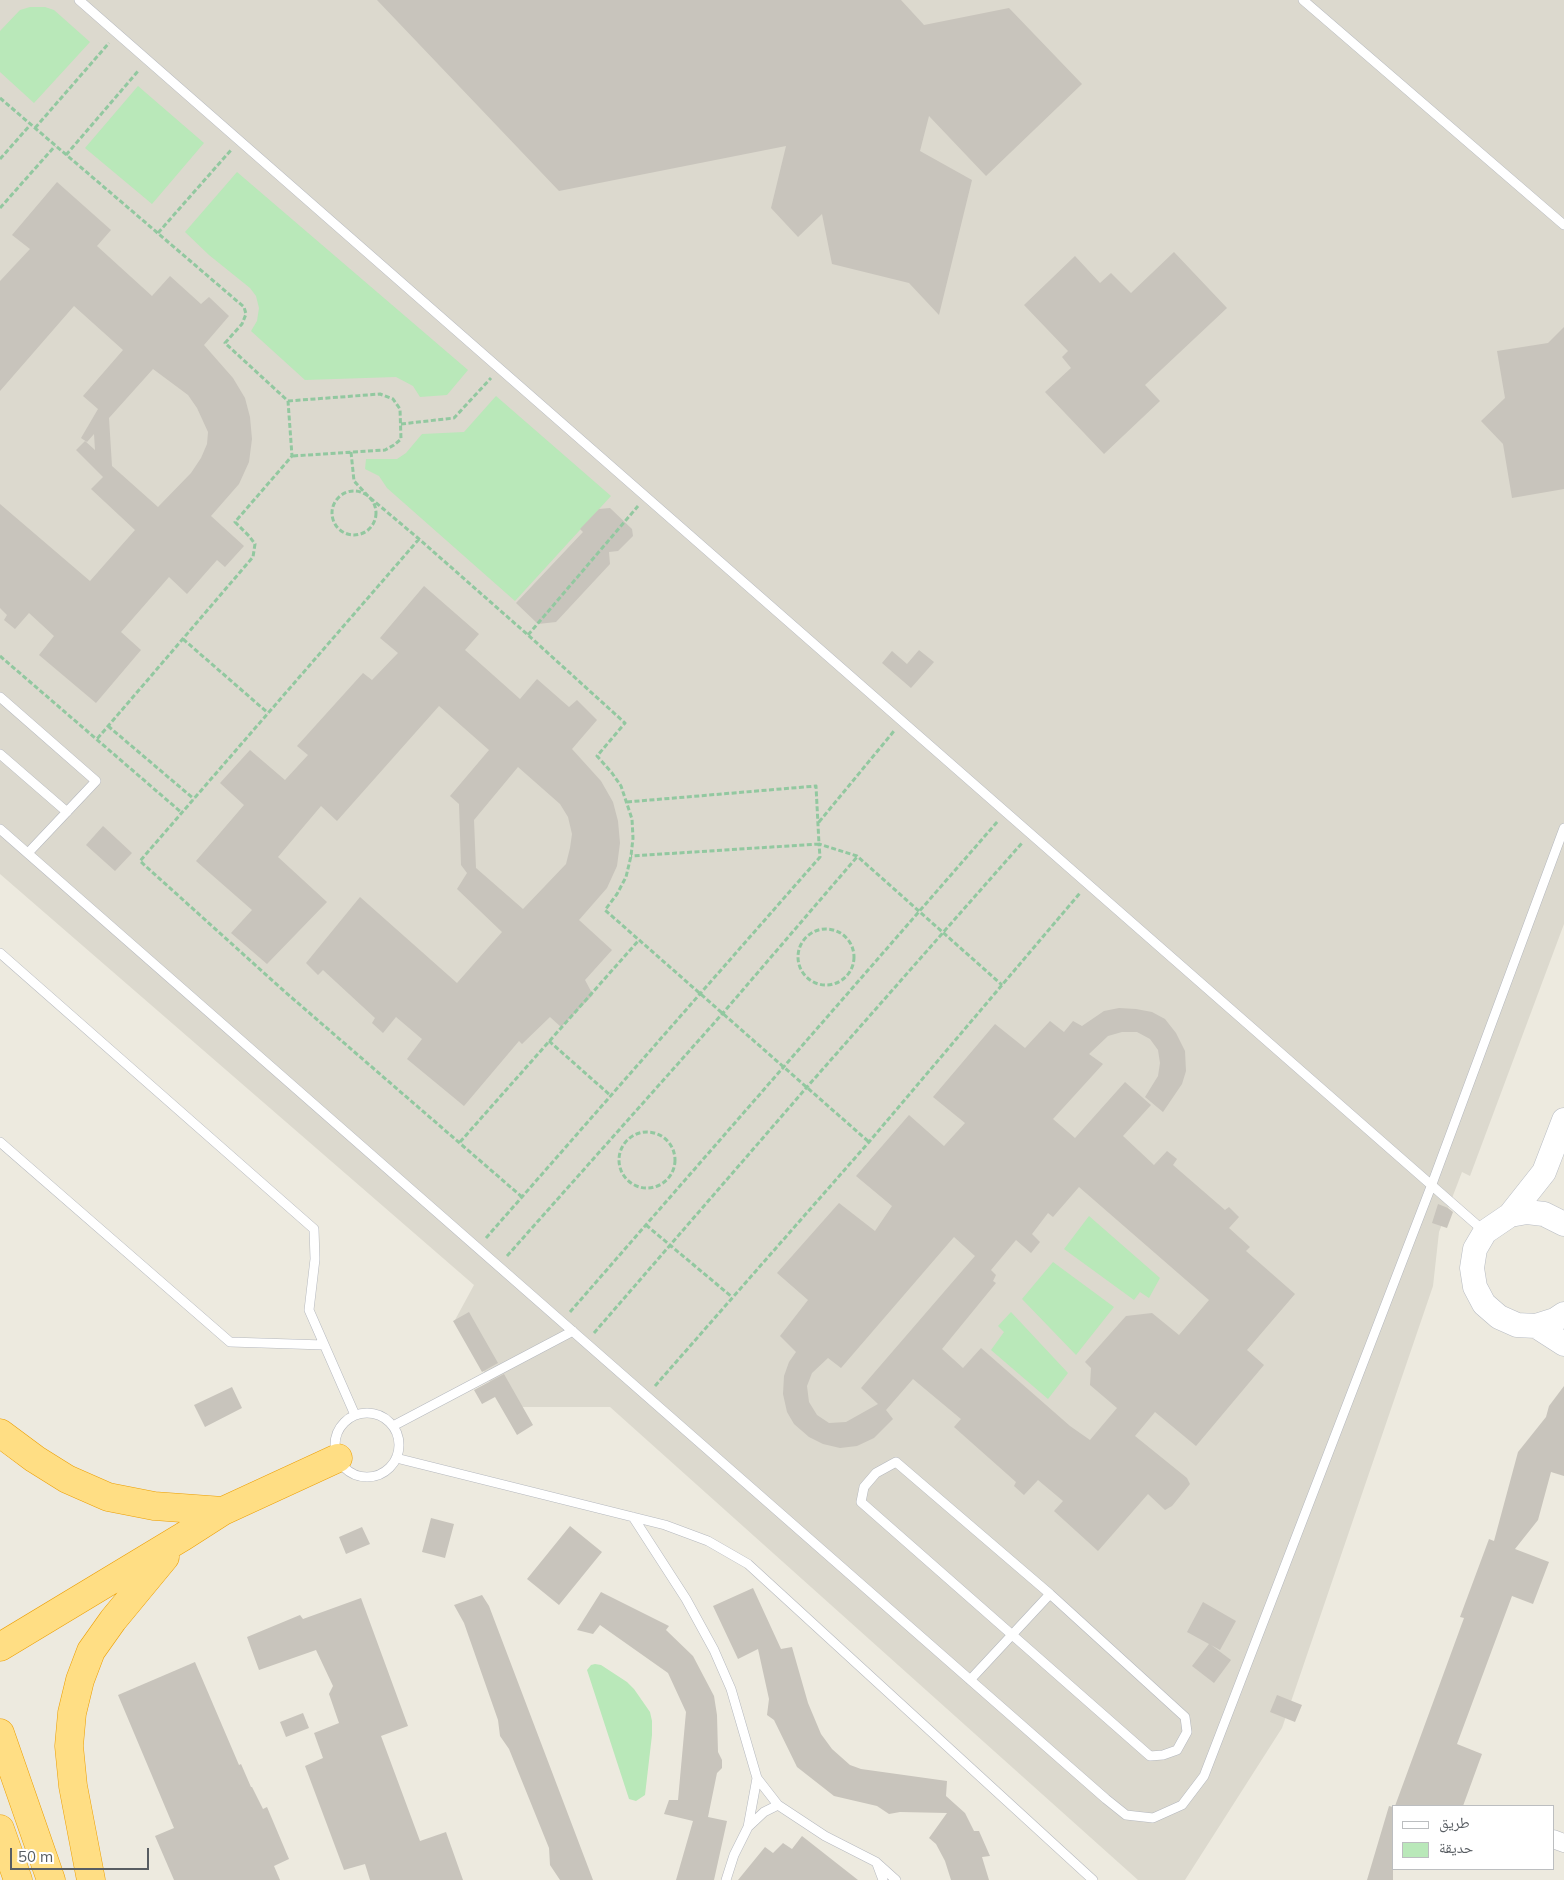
<!DOCTYPE html>
<html>
<head>
<meta charset="utf-8">
<style>
  body { margin:0 }
  #map { position:relative; width:1564px; height:1880px; overflow:hidden; background:#edeadf; font-family:Mulish,"Noto Naskh Arabic",sans-serif }
  canvas { display:block }
  .legend { position:absolute; left:1392px; top:1805px; width:162px; height:65px; box-sizing:border-box; background:#fff; border:1px solid #bcbec0; margin:0; padding:6px 9px; list-style:none; font-size:15px; color:#585d62 }
  .legend li { display:flex; align-items:center; gap:10px; height:25px }
  .legend b { width:25px; border:1px solid #bcbec0 }
  .scale { position:absolute; left:10px; top:1848px; width:139px; height:22px; box-sizing:border-box; border:2px solid #585d62; border-top:0; padding-left:6px; font-size:15px; line-height:18px; white-space:nowrap; color:#585d62; -webkit-text-stroke:4px #fff; paint-order:stroke }
</style>
</head>
<body>
<div id="map">
<canvas width="1564" height="1880"></canvas>
<ul class="legend">
<li><b style="height:6px;background:#fff"></b>طريق</li>
<li><b style="height:14px;background:#b9e8b9"></b>حديقة</li>
</ul>
<div class="scale">50 m</div>
</div>
<script>
const g = document.querySelector('canvas').getContext('2d');
g.lineJoin = 'round';
function fillPath(path, color) {
  g.fillStyle = color;
  g.fill(path, 'evenodd');
}
function shape(rows) {
  const path = new Path2D();
  for (const r of rows) {
    if (r.length === 3) {
      path.moveTo(r[0] + r[2], r[1]);
      path.arc(r[0], r[1], r[2], 0, 2 * Math.PI);
      continue;
    }
    path.moveTo(r[0], r[1]);
    for (let i = 2; i < r.length; i += 2) path.lineTo(r[i], r[i + 1]);
  }
  return path;
}
function strokePath(path, color, width, dash) {
  g.strokeStyle = color;
  g.lineWidth = width;
  g.lineCap = dash ? 'butt' : 'round';
  g.setLineDash(dash || []);
  g.stroke(path);
}
fillPath(shape([
  [0,0,1564,0,1564,924,1470,1176,1462,1172,1439,1232,1433,1286,1282,1728,1185,1880,1138,1880,610,1407,504,1407,455,1320,474,1285,0,874]
]), '#dcd9ce');
fillPath(shape([
  [30,7,45,7,54,10,90,42,34,103,0,72,0,31,20,10],
  [138,86,204,143,152,204,85,148],
  [237,172,468,370,447,395,420,397,413,386,396,377,305,380,251,331,257,321,259,308,256,296,250,288,209,255,185,232],
  [496,396,611,496,515,601,387,488,379,476,365,469,366,459,397,459,406,453,422,434,464,432],
  [1089,1216,1160,1278,1149,1298,1140,1292,1134,1300,1064,1249],
  [1053,1262,1114,1307,1076,1355,1022,1299],
  [1011,1312,1068,1373,1048,1399,991,1350,1004,1332,998,1326],
  [595,1664,601,1665,627,1682,634,1689,650,1712,652,1721,652,1735,645,1795,636,1801,629,1799,587,1670,591,1665]
]), '#b9e8b9');
fillPath(shape([
  [377,0,901,0,924,25,1009,8,1082,84,986,176,929,116,920,151,972,180,939,315,909,283,832,264,822,214,798,237,771,208,786,146,559,191],
  [57,182,111,230,97,246,152,296,170,276,201,304,209,297,229,316,204,345,233,378,245,398,250,417,252,439,249,462,239,484,211,516,244,546,225,567,217,560,187,594,169,577,121,632,141,650,96,703,39,655,54,636,29,613,15,629,4,620,7,615,0,608,0,504,90,581,135,530,91,489,103,477,76,450,85,441,95,450,94,434,87,442,81,438,98,409,83,396,123,350,74,306,0,391,0,281,30,249,12,235],
  [153,369,188,395,197,408,208,432,207,444,201,458,191,473,158,507,112,466,109,418],
  [1174,252,1227,308,1145,385,1160,401,1104,454,1045,392,1071,368,1062,357,1068,351,1024,305,1075,256,1100,283,1111,273,1131,293],
  [1564,327,1564,489,1512,498,1503,444,1481,421,1505,398,1497,351,1548,343],
  [610,508,632,529,633,536,618,551,609,552,610,564,556,622,538,624,516,603,583,532,580,529,599,509],
  [424,586,479,634,465,650,520,699,537,679,569,707,577,700,597,720,572,749,601,781,613,802,618,821,620,843,617,866,607,888,579,920,612,950,585,980,593,995,561,1027,550,1017,522,1044,519,1041,464,1106,407,1059,422,1039,396,1017,383,1033,372,1023,375,1018,323,970,318,975,306,963,360,897,457,983,502,932,457,889,467,873,461,865,459,804,450,796,489,750,439,706,337,821,321,806,278,857,327,902,267,964,231,933,252,910,196,861,244,805,220,783,250,750,285,780,308,755,297,746,363,673,372,680,398,653,380,638],
  [518,767,560,804,568,817,572,834,570,848,566,864,523,909,476,868,474,820],
  [919,650,934,662,911,688,882,663,892,651,907,664],
  [103,826,132,853,115,871,86,845],
  [1119,1008,1136,1009,1152,1012,1165,1019,1176,1033,1185,1051,1186,1071,1182,1084,1163,1112,1145,1097,1158,1076,1160,1063,1158,1050,1150,1039,1137,1032,1122,1032,1108,1036,1089,1054,1103,1064,1053,1119,1075,1138,1125,1082,1151,1105,1123,1136,1154,1165,1167,1151,1177,1159,1173,1165,1225,1210,1229,1207,1239,1217,1229,1228,1250,1247,1246,1251,1295,1294,1247,1350,1264,1365,1196,1446,1155,1412,1135,1436,1187,1478,1190,1484,1172,1506,1165,1510,1148,1494,1098,1551,1054,1511,1063,1501,1038,1480,1024,1495,1014,1486,1016,1482,954,1427,961,1419,913,1379,886,1410,893,1419,874,1438,857,1446,840,1448,823,1444,809,1437,794,1424,787,1412,783,1394,784,1376,789,1362,796,1352,780,1336,808,1300,777,1273,839,1203,875,1231,892,1206,856,1176,909,1115,944,1146,965,1123,933,1097,995,1024,1025,1048,1050,1021,1064,1032,1073,1021,1082,1026,1104,1011],
  [1079,1187,1209,1300,1179,1335,1152,1313,1126,1316,1085,1362,1091,1368,1090,1385,1117,1408,1090,1440,1070,1426,981,1348,963,1368,942,1349,996,1283,993,1281,996,1275,991,1270,1016,1240,1031,1253,1040,1242,1032,1234,1048,1213,1053,1217],
  [954,1237,975,1256,861,1388,878,1404,846,1422,829,1423,817,1415,809,1402,807,1386,812,1373,828,1358,841,1368],
  [1438,1204,1448,1208,1453,1212,1447,1228,1432,1223],
  [469,1312,498,1363,482,1372,453,1321],
  [504,1374,533,1425,517,1435,495,1397,482,1404,474,1390],
  [1564,1386,1564,1476,1551,1472,1538,1520,1515,1549,1549,1562,1533,1604,1512,1596,1457,1744,1482,1754,1463,1806,1395,1806,1464,1618,1460,1617,1489,1539,1494,1541,1518,1452,1546,1417,1549,1406],
  [232,1387,242,1408,205,1427,194,1405],
  [431,1518,454,1524,445,1558,422,1552],
  [570,1526,602,1552,559,1605,527,1579],
  [362,1527,370,1544,346,1554,339,1537],
  [753,1588,781,1649,792,1647,808,1703,821,1734,832,1749,850,1765,861,1769,947,1781,946,1796,965,1813,974,1831,979,1831,990,1856,982,1857,989,1880,951,1880,945,1861,936,1844,929,1838,947,1813,900,1812,889,1814,877,1806,834,1796,797,1767,774,1720,767,1715,769,1699,758,1649,738,1659,713,1606],
  [601,1592,669,1626,666,1630,693,1656,714,1696,717,1715,718,1752,722,1760,722,1768,717,1773,708,1817,727,1821,714,1880,676,1880,693,1821,664,1814,669,1800,678,1800,686,1712,668,1673,600,1625,593,1634,577,1630],
  [482,1595,489,1606,593,1880,560,1880,550,1865,549,1848,509,1749,500,1736,498,1720,464,1623,454,1605],
  [361,1598,408,1726,381,1736,420,1841,446,1832,463,1880,370,1880,365,1864,344,1870,305,1766,323,1758,314,1733,339,1723,329,1694,333,1686,316,1650,259,1670,247,1637,300,1615,303,1619],
  [1203,1602,1236,1621,1220,1650,1211,1645,1231,1660,1214,1683,1192,1666,1209,1644,1187,1632],
  [195,1662,239,1765,241,1764,251,1787,252,1787,263,1809,267,1807,289,1859,274,1866,280,1880,174,1880,155,1836,174,1828,118,1695],
  [1277,1695,1302,1705,1295,1722,1270,1712],
  [303,1713,309,1728,286,1737,280,1722],
  [1389,1806,1393,1807,1393,1880,1367,1880],
  [802,1836,858,1880,738,1880,765,1847,773,1853,783,1843,792,1849]
]), '#c8c4bc');
const lane = shape([
  [79,0,1485,1232],
  [1303,0,1564,225],
  [0,697,96,781,28,853],
  [0,754,67,812],
  [0,829,1106,1799,1126,1815,1153,1818,1182,1805,1204,1776,1432,1184,1564,828],
  [0,953,314,1229,315,1259,309,1310,355,1415],
  [0,1142,230,1342,324,1345],
  [367,1445,32],
  [393,1426,573,1331],
  [396,1458,665,1525,708,1541,748,1564,1093,1880],
  [896,1462,1050,1594,1185,1717,1187,1732,1177,1750,1163,1755,1150,1756,861,1502,864,1487,876,1473,896,1462],
  [633,1517,686,1599,714,1650,731,1689,757,1778,778,1805,825,1836,876,1862,896,1880],
  [970,1680,1050,1594],
  [748,1827,764,1812,778,1805],
  [877,1864,883,1880],
  [726,1880,734,1855,748,1827,757,1778]
]);
const street = shape([
  [1553,1839,1564,1843]
]);
const secondary = shape([
  [1510,1215,1544,1172,1564,1120],
  [1564,1224,1544,1214,1527,1212,1510,1215,1485,1232,1475,1249,1472,1268,1475,1287,1484,1304,1499,1317,1517,1325,1536,1326,1555,1320,1564,1314],
  [1536,1326,1564,1344]
]);
const highway = shape([
  [0,1433,35,1459,67,1479,108,1497,154,1506,223,1511],
  [0,1647,184,1536,223,1511,338,1458],
  [0,1733,51,1880],
  [0,1829,18,1880],
  [91,1880,73,1786,69,1746,72,1713,80,1680,91,1651,113,1620,165,1557]
]);
strokePath(lane, '#b5b8be', 10);
strokePath(street, '#b5b8be', 19);
strokePath(secondary, '#b8bcc3', 25);
strokePath(highway, '#ec9e00', 29);
strokePath(shape([
  [0,98,244,307,246,314,242,324,225,343,288,401,292,456,235,522,249,536,255,544,253,557,97,739],
  [35,128,109,43],
  [66,155,139,70],
  [0,159,31,124],
  [0,208,55,146],
  [158,233,231,150],
  [288,401,380,394,393,399,400,409,401,439,394,445,385,450,292,456],
  [401,424,454,418,491,378],
  [351,452,354,481,368,496,419,539,528,635,625,723,597,756,612,773,621,786,632,819,633,838,631,856,626,877,617,894,605,910,869,1142],
  [354,513,22],
  [419,539,140,861,284,991,522,1197],
  [528,635,638,506],
  [183,639,268,713],
  [0,656,182,813],
  [108,726,194,799],
  [627,802,816,786,819,844,631,856],
  [819,822,894,731],
  [826,957,28],
  [549,1041,610,1095],
  [647,1160,28],
  [460,1142,639,940],
  [646,1225,732,1297],
  [486,1238,820,857,819,844,857,856,1002,985],
  [507,1256,723,1013,857,857],
  [570,1312,998,821],
  [594,1333,807,1087,1022,843],
  [655,1386,869,1142,1080,893]
]), '#92c8a0', 3, [5, 2.5]);
strokePath(lane, '#fff', 9);
strokePath(street, '#fff', 18);
strokePath(secondary, '#fff', 24);
strokePath(highway, '#ffde84', 28);
</script>
</body>
</html>
